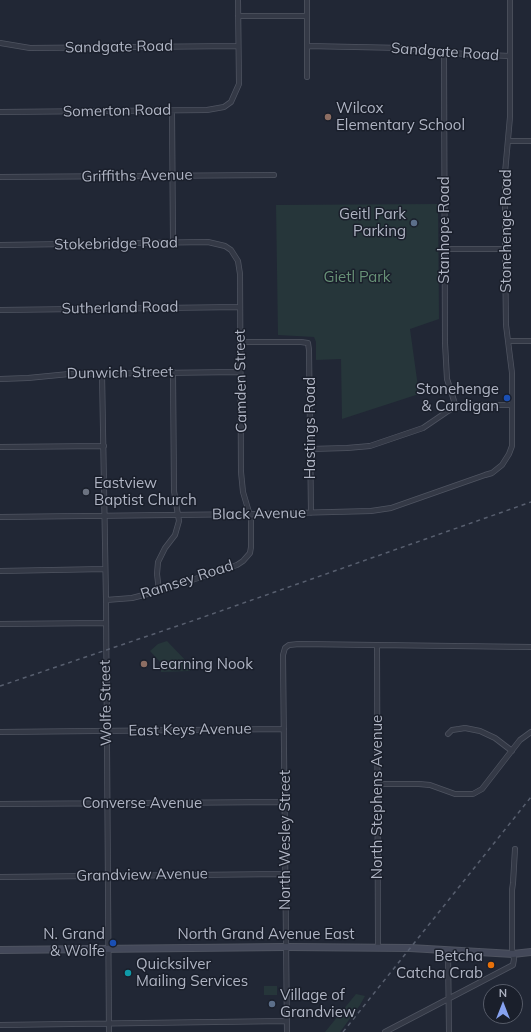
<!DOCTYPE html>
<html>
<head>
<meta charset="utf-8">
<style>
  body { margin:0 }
  #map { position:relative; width:531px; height:1032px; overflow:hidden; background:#212735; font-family:Mulish,sans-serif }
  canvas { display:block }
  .north { position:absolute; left:483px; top:984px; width:40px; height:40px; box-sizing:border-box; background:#1a1f2b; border:1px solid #565b68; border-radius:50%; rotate:0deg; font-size:11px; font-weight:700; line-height:16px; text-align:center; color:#afb4c3 }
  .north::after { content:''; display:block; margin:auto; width:14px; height:18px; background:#86a2f0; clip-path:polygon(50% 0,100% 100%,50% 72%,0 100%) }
</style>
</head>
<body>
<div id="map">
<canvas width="531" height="1032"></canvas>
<div class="north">N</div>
</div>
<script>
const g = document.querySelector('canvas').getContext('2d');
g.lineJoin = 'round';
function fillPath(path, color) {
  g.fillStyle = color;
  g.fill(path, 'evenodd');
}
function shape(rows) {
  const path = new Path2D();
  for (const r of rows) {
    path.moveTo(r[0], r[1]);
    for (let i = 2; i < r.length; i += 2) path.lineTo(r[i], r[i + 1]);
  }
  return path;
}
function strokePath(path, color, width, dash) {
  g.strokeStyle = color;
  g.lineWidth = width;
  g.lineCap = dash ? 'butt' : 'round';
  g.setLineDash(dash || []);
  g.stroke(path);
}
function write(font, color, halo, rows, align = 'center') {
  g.font = font + ' Mulish,sans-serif';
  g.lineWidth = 3;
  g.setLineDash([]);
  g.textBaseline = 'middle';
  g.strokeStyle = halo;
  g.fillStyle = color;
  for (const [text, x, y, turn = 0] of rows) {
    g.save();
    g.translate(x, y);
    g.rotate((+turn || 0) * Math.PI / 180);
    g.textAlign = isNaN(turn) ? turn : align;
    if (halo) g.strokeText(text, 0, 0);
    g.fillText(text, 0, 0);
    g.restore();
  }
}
fillPath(shape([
  [438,204,439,319,410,329,419,394,342,419,341,359,316,360,316,342,314,337,278,335,276,205],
  [167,641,190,665,190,671,161,672,161,663,150,651,158,644],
  [264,986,277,986,277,995,264,995],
  [356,994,365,996,360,1005,340,1032,325,1032]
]), '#26363a');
const street = shape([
  [307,0,307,77],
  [238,16,307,16],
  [0,43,30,48,238,46],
  [307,46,403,48,465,54,510,56],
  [444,53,445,343,447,379,456,407],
  [172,111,173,243],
  [0,112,207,110,224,107,231,102,239,84,238,0],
  [508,141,531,141],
  [0,177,274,175],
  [0,245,208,242,225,246,231,250,238,261,240,274,241,472,243,492,251,519,251,547,250,553,243,561,237,565,159,591,132,598,106,600],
  [444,249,505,249],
  [0,310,240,307],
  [508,341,531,341],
  [240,342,301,342,308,343,309,350,311,513],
  [102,373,106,600,109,1032],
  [0,379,28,378,69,374,240,372],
  [0,447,104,446],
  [310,449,347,448,370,446,423,428,448,411,456,407,470,405,512,405],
  [0,517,255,514,371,511,391,508,485,475,492,473,502,465,509,454,512,446,512,373,506,325,505,249,505,173,510,117,510,0],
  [0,571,105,569],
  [159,591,157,574,158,562,165,548,175,535,179,521,174,491,173,372],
  [0,624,106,623],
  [377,646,378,947],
  [0,732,284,729],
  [448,734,452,730,459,729,465,728,480,731,495,738,512,751],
  [377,784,419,784,430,785,455,794,473,794,482,789,520,740,531,732],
  [0,804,285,802],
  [0,877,285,874],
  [448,950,449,1032],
  [0,1025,286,1021],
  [287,1032,283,655,285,648,289,645,299,644,531,647],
  [385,1032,513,965,514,959,512,949,512,890,513,883,515,849]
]);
const secondary = shape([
  [0,950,286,947,410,948,513,954,531,952]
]);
strokePath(street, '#4f5461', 6);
strokePath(secondary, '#4f5461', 8);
strokePath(street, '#343946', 4.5);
strokePath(secondary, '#434859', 6);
strokePath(shape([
  [0,686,195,620,531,502],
  [343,1032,531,797]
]), '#585f6f', 1.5, [4, 4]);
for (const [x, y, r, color] of [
  [328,117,4,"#8d6e63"],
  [414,223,4,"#5c6f8a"],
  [507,398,4,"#1a4fb4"],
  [86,492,4,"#6b7280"],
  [144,664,4,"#8d6e63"],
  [113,943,4,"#1a4fb4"],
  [491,965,4,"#e8710a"],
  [128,973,4,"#0f9aa8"],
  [272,1004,4,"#5c6f8a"]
]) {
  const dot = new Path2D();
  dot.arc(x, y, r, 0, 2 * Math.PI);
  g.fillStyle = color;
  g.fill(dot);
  strokePath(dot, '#1a1f2b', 1.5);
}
write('15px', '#afb4c3', '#1a1f2b', [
  ["Sandgate Road",119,47,-1],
  ["Sandgate Road",445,52,4],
  ["Somerton Road",117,111,-1],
  ["Griffiths Avenue",137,176,-1],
  ["Stanhope Road",444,230,-90],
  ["Stonehenge Road",506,231,-90],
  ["Stokebridge Road",116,244,-1],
  ["Sutherland Road",120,308,-1],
  ["Dunwich Street",120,373,-1],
  ["Camden Street",241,381,-91],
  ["Hastings Road",310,428,-90],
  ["Black Avenue",259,514,-1],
  ["Ramsey Road",187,580,-18],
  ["Wolfe Street",106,703,-91],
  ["East Keys Avenue",190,730,-1],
  ["North Stephens Avenue",377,797,-90],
  ["Converse Avenue",142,803],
  ["North Wesley Street",285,840,-90],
  ["Grandview Avenue",142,875,-1],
  ["North Grand Avenue East",266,934]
]);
write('15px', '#afb4c3', '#1a1f2b', [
  ["Wilcox",336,108],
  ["Elementary School",336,125],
  ["Geitl Park",406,214,"right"],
  ["Parking",406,231,"right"],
  ["Stonehenge",499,389,"right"],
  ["& Cardigan",499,406,"right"],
  ["Eastview",94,483],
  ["Baptist Church",94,500],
  ["Learning Nook",152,664],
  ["N. Grand",105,934,"right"],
  ["& Wolfe",105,951,"right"],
  ["Betcha",483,956,"right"],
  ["Catcha Crab",483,973,"right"],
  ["Quicksilver",136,964],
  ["Mailing Services",136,981],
  ["Village of",280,995],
  ["Grandview",280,1012]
], 'left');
write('15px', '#689277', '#1a1f2b', [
  ["Gietl Park",357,277]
]);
</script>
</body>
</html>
